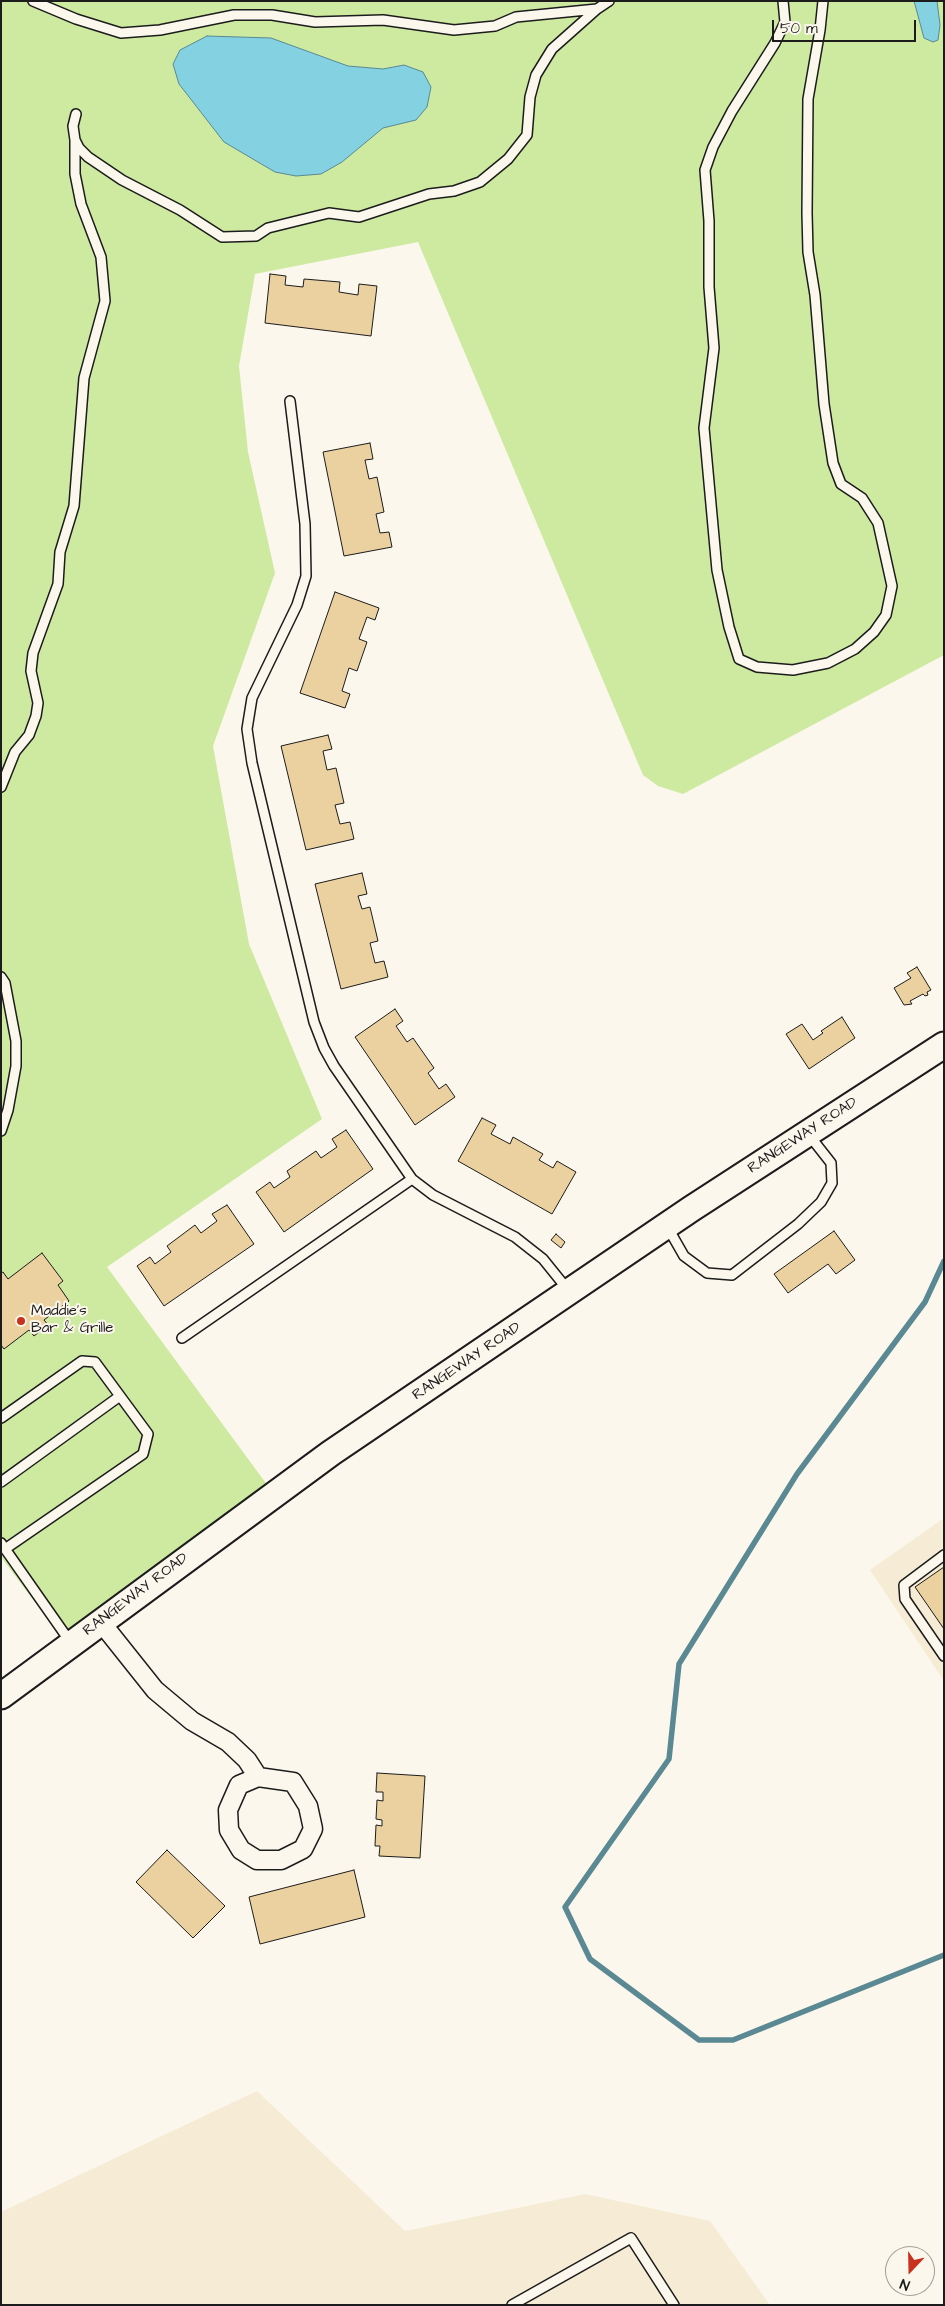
<!DOCTYPE html>
<html>
<head>
<meta charset="utf-8">
<style>
  body { margin:0 }
  #map { position:relative; width:945px; height:2306px; overflow:hidden; background:#fbf7ec; font-family:"Architects Daughter",sans-serif }
  canvas { display:block }
  .frame { position:absolute; inset:0; border:2px solid #1c1c1c; pointer-events:none }
  .north { position:absolute; left:885px; top:2246px; width:50px; height:50px; box-sizing:border-box; background:#fbf7ec; border:1px solid #a29f99; border-radius:50%; rotate:201deg; font-size:14px; font-weight:700; line-height:20px; text-align:center; color:#1c1c1c }
  .north::after { content:''; display:block; margin:auto; width:18px; height:22px; background:#c8321e; clip-path:polygon(50% 0,100% 100%,50% 72%,0 100%) }
  .scale { position:absolute; left:772px; top:20px; width:144px; height:22px; box-sizing:border-box; border:2px solid #1c1c1c; border-top:0; padding-left:6px; font-size:15px; line-height:18px; white-space:nowrap; color:#1c1c1c; -webkit-text-stroke:4px #fbf7ec; paint-order:stroke }
</style>
</head>
<body>
<div id="map">
<canvas width="945" height="2306"></canvas>
<div class="frame"></div>
<div class="north">N</div>
<div class="scale">50 m</div>
</div>
<script>
const g = document.querySelector('canvas').getContext('2d');
g.lineJoin = 'round';
function fillPath(path, color) {
  g.fillStyle = color;
  g.fill(path, 'evenodd');
}
function shape(rows) {
  const path = new Path2D();
  for (const r of rows) {
    path.moveTo(r[0], r[1]);
    for (let i = 2; i < r.length; i += 2) path.lineTo(r[i], r[i + 1]);
  }
  return path;
}
function strokePath(path, color, width, dash) {
  g.strokeStyle = color;
  g.lineWidth = width;
  g.lineCap = dash ? 'butt' : 'round';
  g.setLineDash(dash || []);
  g.stroke(path);
}
function write(font, color, halo, rows, align = 'center') {
  g.font = font + ' "Architects Daughter",sans-serif';
  g.lineWidth = 4;
  g.setLineDash([]);
  g.textBaseline = 'middle';
  g.strokeStyle = halo;
  g.fillStyle = color;
  for (const [text, x, y, turn = 0] of rows) {
    g.save();
    g.translate(x, y);
    g.rotate((+turn || 0) * Math.PI / 180);
    g.textAlign = isNaN(turn) ? turn : align;
    if (halo) g.strokeText(text, 0, 0);
    g.fillText(text, 0, 0);
    g.restore();
  }
}
fillPath(shape([
  [944,1518,944,1681,870,1570],
  [257,2091,405,2231,585,2194,710,2221,770,2305,1,2305,1,2212]
]), '#f6ecd5');
fillPath(shape([
  [1,1,944,1,944,655,683,794,658,786,643,775,418,242,255,274,239,366,248,452,275,573,213,746,249,944,322,1119,107,1267,268,1486,64,1641,1,1557]
]), '#cdeaa0');
const water = shape([
  [914,1,937,1,940,25,938,40,933,42,924,38,914,1],
  [207,36,271,38,348,66,383,69,404,65,423,72,431,87,427,107,416,120,383,128,342,162,321,174,296,176,275,172,224,142,179,84,173,64,180,50,207,36]
]);
fillPath(water, '#84d1e2');
strokePath(water, '#5a8993', 1);
strokePath(shape([
  [944,1261,925,1302,797,1474,679,1664,669,1759,565,1907,590,1959,699,2040,733,2040,944,1955]
]), '#5a8993', 5.5);
const building = shape([
  [270,274,286,276,285,285,303,287,304,279,340,282,339,292,358,295,359,284,377,286,371,336,265,323,270,274],
  [370,443,373,459,365,460,369,479,377,477,384,512,376,514,380,533,389,532,392,547,344,556,323,452,370,443],
  [335,592,379,608,375,620,367,617,359,639,367,642,357,671,349,668,342,691,350,694,345,708,300,693,335,592],
  [328,735,332,749,323,751,327,770,336,768,344,803,335,805,340,824,350,822,354,839,306,850,281,746,328,735],
  [362,873,367,894,358,896,362,909,370,907,378,941,370,943,375,963,384,961,388,977,341,989,315,884,362,873],
  [917,967,931,990,927,992,928,995,925,996,923,994,910,1001,912,1004,904,1005,894,988,911,978,907,973,917,967],
  [395,1009,403,1021,396,1026,407,1042,413,1038,434,1068,428,1073,439,1089,446,1084,455,1097,415,1125,355,1037,395,1009],
  [842,1017,855,1038,809,1069,786,1034,802,1024,813,1040,823,1033,821,1031,842,1017],
  [482,1118,496,1125,491,1134,510,1144,513,1137,543,1154,539,1160,553,1168,557,1161,576,1172,552,1214,458,1161,482,1118],
  [346,1130,373,1169,284,1232,256,1192,270,1182,274,1188,290,1177,287,1171,316,1151,321,1158,337,1147,332,1139,346,1130],
  [227,1205,254,1244,164,1306,137,1266,150,1257,155,1264,171,1252,167,1246,195,1225,201,1233,217,1221,212,1214,227,1205],
  [834,1231,855,1260,836,1274,828,1264,788,1293,774,1274,834,1231],
  [556,1234,565,1242,561,1248,551,1240,556,1234],
  [42,1253,63,1281,58,1285,69,1301,44,1320,48,1325,34,1336,29,1330,4,1349,1,1345,1,1273,3,1272,8,1279,42,1253],
  [944,1567,944,1629,915,1587,944,1567],
  [377,1773,425,1776,420,1858,379,1856,380,1846,375,1846,376,1825,382,1826,382,1820,376,1819,377,1800,383,1801,383,1792,376,1792,377,1773],
  [167,1850,225,1906,193,1938,136,1882,167,1850],
  [354,1870,365,1917,260,1944,249,1897,354,1870]
]);
fillPath(building, '#ebd1a0');
strokePath(building, '#1c1c1c', 1);
const lane = shape([
  [33,1,76,19,121,33,160,30,234,15,272,15,315,22,383,20,454,30,495,26,516,17,597,9,609,1],
  [783,1,785,22,775,43,732,111,713,147,705,170,709,221,709,287,714,348,704,428,717,570,729,627,739,659,757,667,793,670,828,663,855,649,874,632,886,615,892,586,878,523,862,498,841,484,833,463,824,404,815,295,808,252,807,213,808,99,820,30,823,1],
  [76,114,73,126,75,140,79,148,88,157,122,180,180,210,222,237,256,236,268,228,329,213,359,217,429,194,454,191,480,182,508,159,527,135,530,97,536,75,552,49,597,9],
  [290,401,305,524,306,576,297,605,252,698,247,729,252,763,314,1022,324,1048,334,1066,412,1179,433,1195,515,1237,543,1259,568,1290],
  [1,787,15,752,29,735,36,716,38,703,31,671,33,653,58,584,60,552,74,506,84,378,105,301,101,257,81,204,75,174,75,141],
  [1,977,5,983,16,1041,16,1066,8,1110,1,1131],
  [668,1228,684,1256,707,1273,732,1275,798,1224,821,1202,832,1183,831,1163,809,1135],
  [182,1338,412,1179],
  [1,1418,82,1361,95,1362,148,1434,143,1454,5,1549],
  [1,1482,120,1396],
  [1,1543,71,1643],
  [944,1555,904,1585,905,1599,944,1656],
  [512,2305,631,2238,674,2305]
]);
const street = shape([
  [100,1621,155,1690,192,1721,228,1742,247,1760,258,1777,239,1785,228,1810,229,1830,241,1850,257,1860,281,1860,303,1849,313,1829,308,1806,293,1782,258,1777]
]);
const secondary = shape([
  [1,1696,331,1453,691,1209,944,1045]
]);
strokePath(lane, '#1c1c1c', 12);
strokePath(street, '#1c1c1c', 21);
strokePath(secondary, '#1c1c1c', 29);
strokePath(lane, '#fbf7ec', 9);
strokePath(street, '#fbf7ec', 18);
strokePath(secondary, '#fbf7ec', 25);
for (const [x, y, r, color] of [
  [21,1321,5,"#c8321e"]
]) {
  const dot = new Path2D();
  dot.arc(x, y, r, 0, 2 * Math.PI);
  g.fillStyle = color;
  g.fill(dot);
  strokePath(dot, '#fbf7ec', 2);
}
write('15px', '#1c1c1c', '#fbf7ec', [
  ["RANGEWAY ROAD",803,1136,-33],
  ["RANGEWAY ROAD",467,1362,-34],
  ["RANGEWAY ROAD",136,1595,-37]
]);
write('15px', '#1c1c1c', '#fbf7ec', [
  ["Maddie's",31,1312],
  ["Bar & Grille",31,1329]
], 'left');
</script>
</body>
</html>
